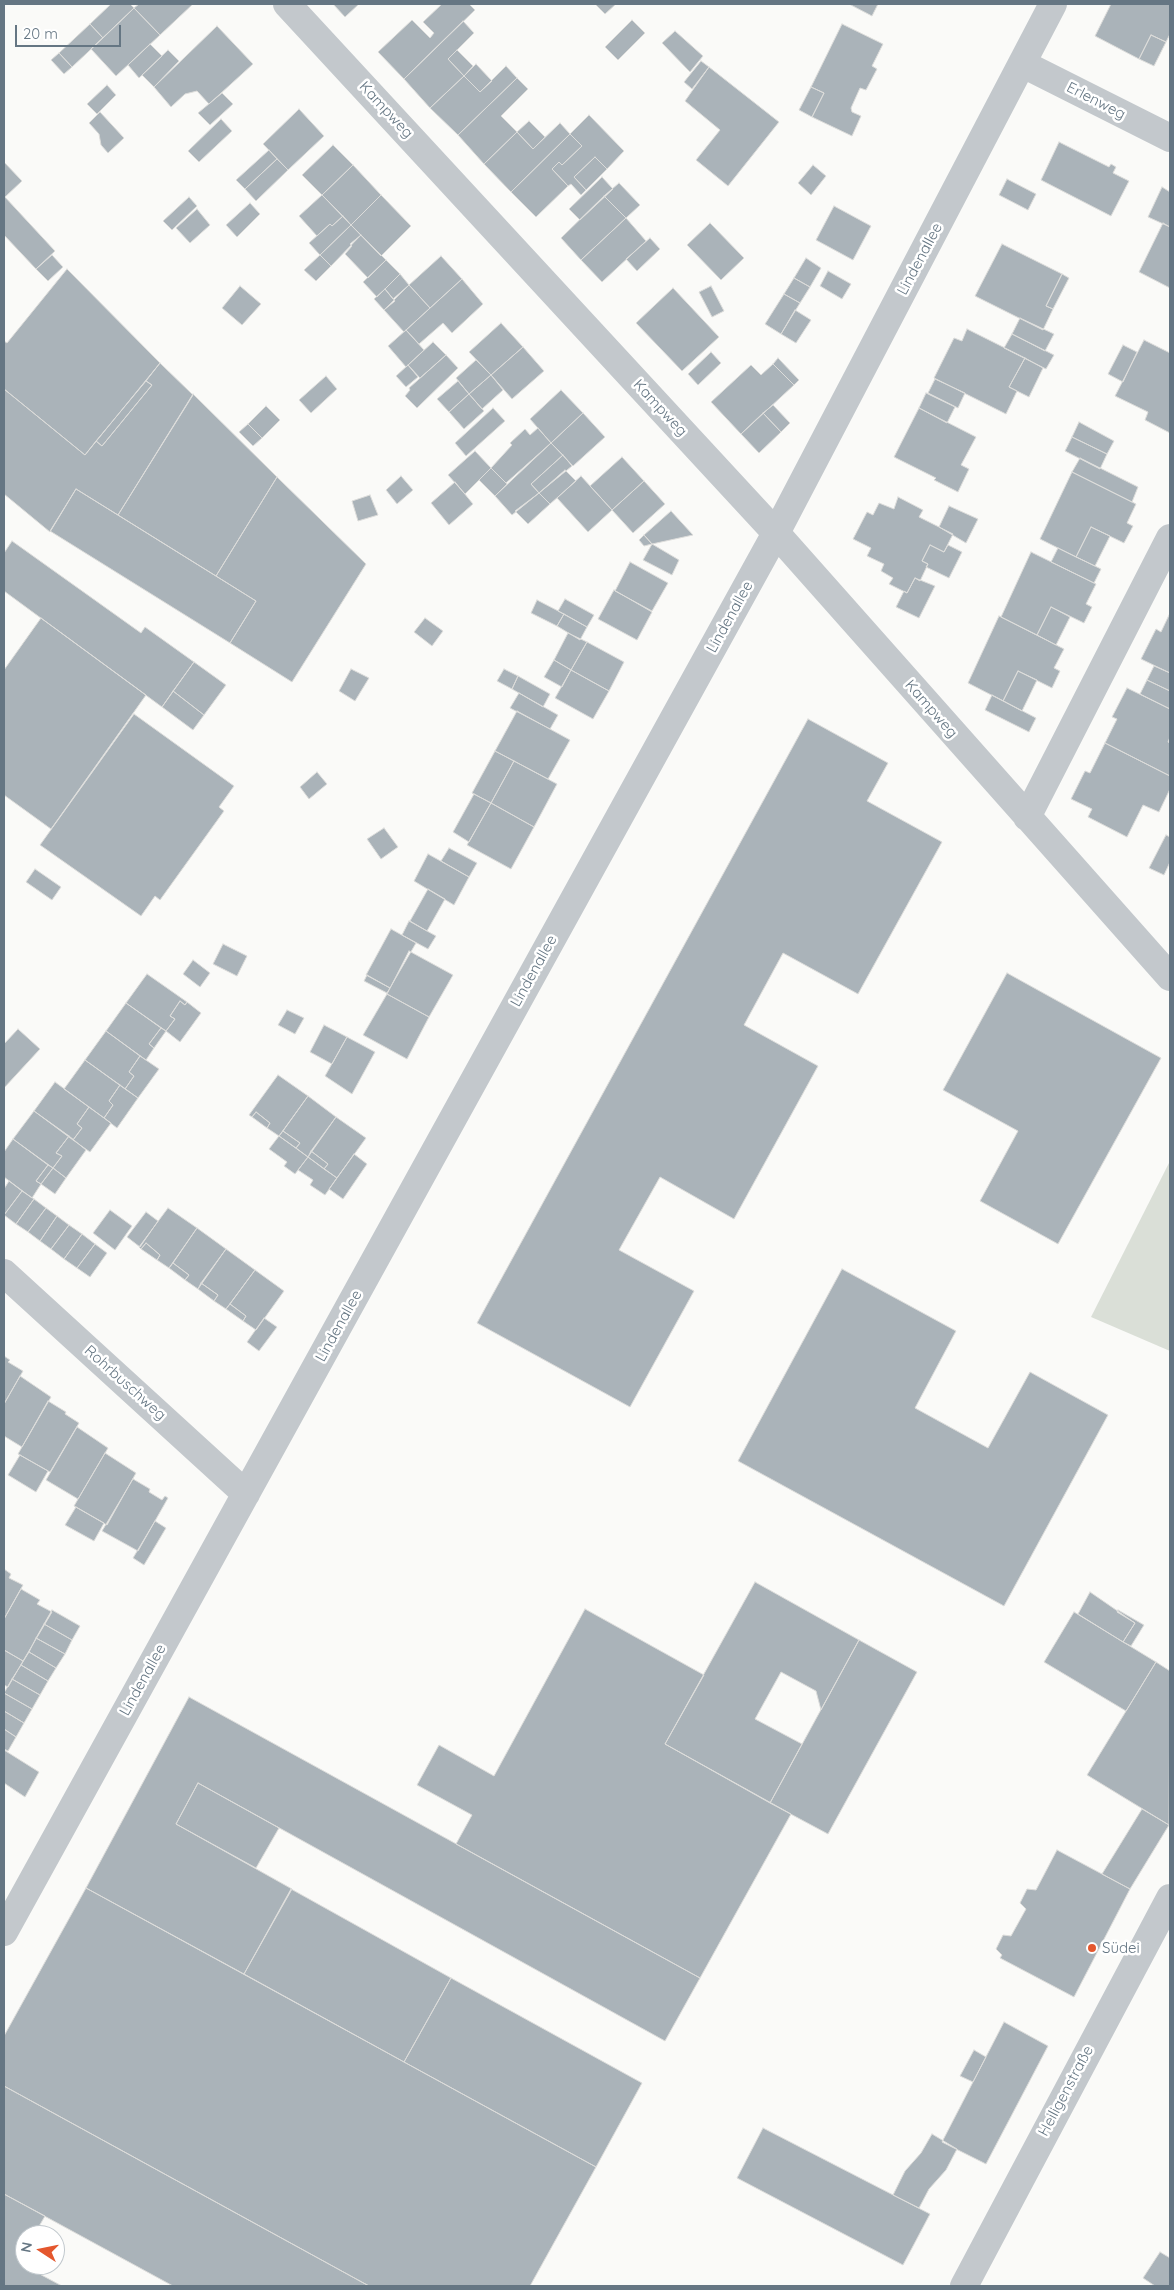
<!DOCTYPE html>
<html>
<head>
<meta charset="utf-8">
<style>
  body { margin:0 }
  #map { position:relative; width:1174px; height:2290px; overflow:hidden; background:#fafaf8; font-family:Quicksand,sans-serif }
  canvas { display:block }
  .frame { position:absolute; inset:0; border:5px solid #657683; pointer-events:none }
  .north { position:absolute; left:15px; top:2225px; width:50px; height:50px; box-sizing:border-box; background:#fff; border:1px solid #c1c8cd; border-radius:50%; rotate:281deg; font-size:14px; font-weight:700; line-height:20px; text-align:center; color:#657683 }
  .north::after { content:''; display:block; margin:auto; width:18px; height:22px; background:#e4572e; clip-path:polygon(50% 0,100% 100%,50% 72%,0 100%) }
  .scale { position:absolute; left:15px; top:25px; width:106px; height:22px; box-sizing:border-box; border:2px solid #657683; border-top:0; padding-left:6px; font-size:15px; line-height:18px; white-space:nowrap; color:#657683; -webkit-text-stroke:4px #fff; paint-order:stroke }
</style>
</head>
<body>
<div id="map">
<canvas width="1174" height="2290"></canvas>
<div class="frame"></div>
<div class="north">N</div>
<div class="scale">20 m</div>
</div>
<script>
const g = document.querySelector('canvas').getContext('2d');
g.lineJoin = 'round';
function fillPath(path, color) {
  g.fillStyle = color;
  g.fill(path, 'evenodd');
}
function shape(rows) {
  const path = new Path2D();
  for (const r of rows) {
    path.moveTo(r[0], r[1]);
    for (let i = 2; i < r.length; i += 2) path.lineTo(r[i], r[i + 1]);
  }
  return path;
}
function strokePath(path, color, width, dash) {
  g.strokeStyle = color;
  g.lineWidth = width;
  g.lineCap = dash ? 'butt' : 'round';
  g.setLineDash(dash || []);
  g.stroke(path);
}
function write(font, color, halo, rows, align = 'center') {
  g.font = font + ' Quicksand,sans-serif';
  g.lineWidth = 5;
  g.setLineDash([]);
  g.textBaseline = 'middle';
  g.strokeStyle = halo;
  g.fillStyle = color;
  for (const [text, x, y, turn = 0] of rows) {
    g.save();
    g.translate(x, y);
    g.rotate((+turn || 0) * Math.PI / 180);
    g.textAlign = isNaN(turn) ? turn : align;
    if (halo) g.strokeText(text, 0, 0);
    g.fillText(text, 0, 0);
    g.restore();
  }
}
fillPath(shape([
  [1170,1161,1170,1351,1091,1317]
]), '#dadfd7');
const building = shape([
  [111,4,130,4,134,8,103,38,90,24,111,4],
  [139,4,193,4,160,35,134,8,139,4],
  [333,4,359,4,345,17,333,4],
  [442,4,469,4,475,10,404,79,378,52,412,20,430,38,434,33,423,22,442,4],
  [595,4,616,4,605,14,595,4],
  [849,4,878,4,872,16,849,4],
  [1111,4,1170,4,1170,34,1166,42,1151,35,1139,59,1095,36,1111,4],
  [134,8,160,35,116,76,91,49,134,8],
  [632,20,645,33,618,60,605,47,632,20],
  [463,21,474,33,448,59,464,76,430,108,404,79,463,21],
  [90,24,103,38,72,67,59,53,90,24],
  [842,24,883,44,872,66,877,69,866,90,860,88,851,108,852,112,861,116,852,136,812,117,824,93,811,87,842,24],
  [217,26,253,64,209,104,197,91,185,94,171,107,154,87,217,26],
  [675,31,703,56,690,72,662,43,675,31],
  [1151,35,1166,42,1154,66,1139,59,1151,35],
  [150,44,162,56,139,78,128,65,150,44],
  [168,50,179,61,154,87,142,75,168,50],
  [457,50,473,66,464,76,448,59,457,50],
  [59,53,72,67,64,74,51,60,59,53],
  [701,61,709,67,692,89,684,82,701,61],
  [476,64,492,81,480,92,464,76,476,64],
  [506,66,517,78,458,135,430,108,464,76,480,92,506,66],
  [709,67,779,122,728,186,696,160,720,130,685,101,709,67],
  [517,78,528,89,501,116,517,132,484,164,458,135,517,78],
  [107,85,116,95,97,114,87,104,107,85],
  [811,87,824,93,812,117,799,110,811,87],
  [222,93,233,104,210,125,198,113,222,93],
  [299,109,324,136,288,170,263,144,299,109],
  [100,112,124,138,108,153,101,145,99,134,89,123,100,112],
  [589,115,624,151,607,169,595,157,574,177,586,190,581,195,571,184,568,186,552,169,559,162,562,165,582,146,570,134,589,115],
  [221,119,232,131,199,162,188,151,221,119],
  [529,121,545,137,533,149,517,132,529,121],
  [560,123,570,134,511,192,484,164,517,132,533,149,560,123],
  [570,134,582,146,562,165,559,162,552,169,568,186,536,217,511,192,570,134],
  [1059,142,1109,167,1111,164,1116,167,1113,173,1129,181,1111,216,1041,180,1059,142],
  [333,145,353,165,322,195,302,175,333,145],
  [269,150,277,159,245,189,236,180,269,150],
  [595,157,607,169,586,190,574,177,595,157],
  [277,159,288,170,256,201,245,189,277,159],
  [4,162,22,181,5,197,4,196,4,162],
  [353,165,381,195,351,225,322,195,353,165],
  [813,165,826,176,811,195,798,183,813,165],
  [602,177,613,189,580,220,569,209,602,177],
  [1007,179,1036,194,1028,210,999,195,1007,179],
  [619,183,640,205,626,218,604,196,619,183],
  [1162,187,1170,192,1170,227,1148,217,1162,187],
  [322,195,343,216,332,226,330,224,317,236,299,216,322,195],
  [381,195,411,226,381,256,351,225,381,195],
  [4,196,55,251,36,269,4,235,4,196],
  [604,196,626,218,581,260,561,238,604,196],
  [189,197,197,206,172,230,163,221,189,197],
  [250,203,260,214,237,237,226,225,250,203],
  [834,206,871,226,853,260,816,240,834,206],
  [197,209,210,225,190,243,176,228,197,209],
  [343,216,351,225,320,255,309,243,330,224,332,226,343,216],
  [626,218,646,241,602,282,581,260,626,218],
  [710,223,744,258,721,280,687,245,710,223],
  [1163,223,1170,227,1170,288,1139,272,1163,223],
  [351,225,361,235,331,266,320,255,351,225],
  [361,235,386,260,368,278,345,254,352,246,350,244,361,235],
  [650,238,660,249,637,271,626,259,650,238],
  [1002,244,1062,274,1046,306,1053,309,1043,330,975,296,1002,244],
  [52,255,63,267,48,281,36,269,52,255],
  [320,255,331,266,316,281,304,270,320,255],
  [441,256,462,279,430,308,409,285,441,256],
  [806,258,821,268,810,287,794,278,806,258],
  [386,260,400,274,377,297,363,282,386,260],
  [67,269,160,363,85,455,4,389,4,341,7,343,67,269],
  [828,271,851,284,842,299,820,286,828,271],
  [400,274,409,285,393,299,385,289,400,274],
  [1062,274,1069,278,1053,309,1046,306,1062,274],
  [794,278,810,287,800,303,784,294,794,278],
  [462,279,483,304,452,333,443,323,419,344,406,330,462,279],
  [409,285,430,308,404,332,384,310,409,285],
  [240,286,261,304,242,325,222,308,240,286],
  [711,286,724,311,712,317,699,292,711,286],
  [673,288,719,337,682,371,636,323,673,288],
  [385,289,395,301,384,310,374,299,385,289],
  [784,294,800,303,781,334,765,324,784,294],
  [795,310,811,320,796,343,781,334,795,310],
  [1020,318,1054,334,1045,351,1012,334,1020,318],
  [501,323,523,347,491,375,469,352,501,323],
  [967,329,1025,358,1009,387,1017,391,1006,414,934,378,954,338,962,341,967,329],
  [406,330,424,350,406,367,388,346,406,330],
  [1012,334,1054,355,1046,369,1004,348,1012,334],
  [1144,340,1170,353,1170,433,1145,420,1148,412,1115,396,1144,340],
  [433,342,446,355,420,378,408,365,433,342],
  [1123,345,1137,352,1123,382,1108,374,1123,345],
  [523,347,544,371,512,399,491,375,523,347],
  [711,352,721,363,698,385,688,374,711,352],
  [446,355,458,368,417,408,405,396,410,390,409,388,446,355],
  [778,358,799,380,794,385,773,364,778,358],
  [1025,358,1043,368,1029,397,1009,387,1025,358],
  [476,360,491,375,469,394,456,378,476,360],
  [160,363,193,395,118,515,76,489,50,532,4,494,4,389,85,455,96,441,102,446,152,385,146,381,160,363],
  [773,364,794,385,741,434,711,402,751,365,761,375,773,364],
  [408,365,418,377,406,387,396,376,408,365],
  [491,375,503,390,482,409,469,394,491,375],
  [326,376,337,389,311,413,299,400,326,376],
  [935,379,965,393,958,408,928,393,935,379],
  [146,381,152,385,102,446,96,441,146,381],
  [458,381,469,394,449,412,437,399,458,381],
  [561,390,583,413,551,443,530,419,561,390],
  [926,393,955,407,947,423,919,408,926,393],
  [193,394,277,477,216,576,118,515,193,394],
  [469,394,484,411,464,429,449,412,469,394],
  [773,405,790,423,781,432,763,413,773,405],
  [266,406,280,420,262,438,248,424,266,406],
  [493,408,505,421,466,456,455,443,493,408],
  [919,408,976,437,961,465,969,469,958,492,934,480,936,478,894,457,919,408],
  [583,413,605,437,573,466,551,443,583,413],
  [763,413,781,432,759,453,741,434,763,413],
  [1079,422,1114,441,1107,454,1072,437,1079,422],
  [248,424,262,438,253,446,239,432,248,424],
  [538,428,551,443,506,483,491,468,512,445,510,443,525,429,530,435,538,428],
  [1072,437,1107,454,1100,469,1065,451,1072,437],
  [551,443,563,455,531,484,539,493,512,515,495,496,551,443],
  [475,451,491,468,465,494,448,475,475,451],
  [563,455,572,466,539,493,531,484,563,455],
  [622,457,644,481,612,510,590,486,622,457],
  [1080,458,1138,487,1132,502,1072,472,1080,458],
  [491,468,507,484,495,496,479,480,491,468],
  [565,470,576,481,550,504,539,493,565,470],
  [1072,472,1136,504,1127,523,1133,526,1124,543,1091,527,1076,557,1040,539,1072,472],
  [401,476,413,490,397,504,386,490,401,476],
  [581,476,612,510,588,532,557,498,581,476],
  [277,477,366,564,292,682,230,643,256,601,216,576,277,477],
  [644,481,665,504,633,533,612,510,644,481],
  [455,482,473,504,449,525,431,503,455,482],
  [76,489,256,601,230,643,50,531,76,489],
  [539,493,550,504,528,524,515,511,539,493],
  [370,495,378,515,358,521,352,501,370,495],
  [898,497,923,510,919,517,953,534,944,552,930,545,922,561,928,564,920,581,915,578,907,593,889,584,893,578,881,571,884,564,867,556,871,548,853,539,867,512,873,515,879,503,894,509,898,497],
  [949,506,978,519,966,543,939,527,949,506],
  [671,511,693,535,652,544,644,535,671,511],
  [1091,527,1110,536,1095,566,1076,557,1091,527],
  [644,535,652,544,644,546,639,540,644,535],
  [12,541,141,633,145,627,194,662,162,707,4,591,4,553,12,541],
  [652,544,679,560,672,575,643,560,652,544],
  [930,545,944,552,948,545,962,552,949,578,926,567,928,564,922,561,930,545],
  [1058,548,1101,569,1094,583,1051,562,1058,548],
  [1031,552,1096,584,1086,604,1092,607,1084,623,1051,607,1037,635,1001,617,1031,552],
  [630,562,668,583,652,611,615,591,630,562],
  [915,578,935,586,919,618,896,607,904,591,907,593,915,578],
  [614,590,652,612,637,640,598,619,614,590],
  [565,599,594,615,587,627,558,611,565,599],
  [537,600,564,614,557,626,531,613,537,600],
  [1051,607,1070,617,1056,645,1037,635,1051,607],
  [1170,613,1170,673,1141,659,1156,629,1161,632,1170,613],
  [564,614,587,627,580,640,557,626,564,614],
  [999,616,1064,649,1054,668,1060,671,1052,688,1018,671,1003,701,968,683,999,616],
  [41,618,146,695,51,829,4,795,4,670,41,618],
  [425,618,443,631,432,646,414,632,425,618],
  [568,633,587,642,571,670,554,660,568,633],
  [587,642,624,662,609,691,571,670,587,642],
  [554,660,571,670,562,687,544,677,554,660],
  [194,662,226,685,204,715,173,691,194,662],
  [1154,666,1170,673,1170,691,1147,680,1154,666],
  [351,669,369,678,355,701,339,691,351,669],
  [504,669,518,676,512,689,497,681,504,669],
  [571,670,609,691,593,719,555,698,571,670],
  [1018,671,1037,680,1022,711,1003,701,1018,671],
  [518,676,550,694,543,707,512,689,518,676],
  [1147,680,1170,691,1170,709,1140,694,1147,680],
  [1127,688,1170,709,1170,737,1168,742,1170,743,1170,776,1105,743,1117,719,1112,717,1127,688],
  [173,691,204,715,193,730,162,707,173,691],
  [519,693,558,715,550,729,510,708,519,693],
  [992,695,1036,718,1029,732,985,710,992,695],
  [517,711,570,740,548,779,495,751,517,711],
  [134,714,234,786,219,807,224,811,160,900,155,896,141,916,40,845,134,714],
  [808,719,888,763,867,801,942,842,858,994,783,953,744,1025,818,1066,734,1219,660,1177,619,1250,694,1291,630,1407,477,1323,808,719],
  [1105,743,1170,776,1170,789,1159,812,1143,805,1127,837,1088,817,1092,809,1071,799,1085,771,1090,773,1105,743],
  [495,751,514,761,491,803,472,793,495,751],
  [514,761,557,784,534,827,491,803,514,761],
  [317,772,327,784,309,799,300,787,317,772],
  [474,794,491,803,469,842,453,832,474,794],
  [491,803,534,827,511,869,467,845,491,803],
  [384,828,398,847,381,859,367,839,384,828],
  [1166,835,1170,837,1170,862,1164,875,1149,868,1166,835],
  [449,848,477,863,469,877,441,861,449,848],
  [428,854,469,877,454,905,414,881,428,854],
  [35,869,61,887,52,900,26,882,35,869],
  [428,889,445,899,427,931,410,921,428,889],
  [409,921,436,936,428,949,402,935,409,921],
  [391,929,416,943,390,988,366,975,391,929],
  [223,944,247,956,237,976,213,964,223,944],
  [409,951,453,975,429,1017,387,994,409,951],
  [193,960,210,973,200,987,183,974,193,960],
  [1007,973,1161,1058,1058,1244,980,1201,1018,1131,943,1090,1007,973],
  [147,974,187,1002,185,1005,180,1001,170,1016,175,1019,166,1031,126,1003,147,974],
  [367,975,390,988,387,993,364,981,367,975],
  [387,994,429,1017,407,1059,363,1035,387,994],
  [180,1001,185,1005,187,1002,201,1013,180,1042,166,1031,175,1019,170,1016,180,1001],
  [126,1003,161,1028,149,1044,154,1048,146,1060,106,1031,126,1003],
  [287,1010,304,1018,295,1034,278,1025,287,1010],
  [324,1025,347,1037,332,1064,310,1052,324,1025],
  [161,1028,166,1031,154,1048,149,1044,161,1028],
  [18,1029,40,1049,4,1088,4,1044,18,1029],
  [106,1031,140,1056,129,1072,134,1076,125,1089,85,1060,106,1031],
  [347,1037,375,1052,352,1094,325,1076,347,1037],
  [140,1056,159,1069,138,1098,125,1089,134,1076,129,1072,140,1056],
  [85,1060,120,1085,109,1101,113,1105,104,1118,64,1089,85,1060],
  [278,1075,308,1096,279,1136,267,1128,270,1123,256,1112,252,1117,249,1115,278,1075],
  [55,1082,89,1107,77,1124,82,1128,73,1140,34,1111,55,1082],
  [120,1085,138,1098,117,1128,104,1118,113,1105,109,1101,120,1085],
  [308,1096,336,1117,308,1157,296,1148,300,1143,283,1131,308,1096],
  [89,1107,111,1123,90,1152,73,1140,82,1128,77,1124,89,1107],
  [34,1111,69,1136,56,1153,62,1156,53,1168,13,1139,34,1111],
  [256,1112,270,1123,267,1128,252,1117,256,1112],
  [336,1117,366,1138,337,1178,324,1169,328,1164,311,1151,336,1117],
  [283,1131,300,1143,296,1148,279,1136,283,1131],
  [69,1136,86,1150,66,1178,53,1168,62,1156,56,1153,69,1136],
  [279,1136,308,1157,295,1174,284,1166,287,1162,269,1149,279,1136],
  [13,1139,48,1165,36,1181,41,1184,32,1198,4,1177,4,1152,13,1139],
  [311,1151,328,1164,324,1169,308,1157,311,1151],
  [354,1154,367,1164,343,1199,329,1189,354,1154],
  [308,1157,337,1178,325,1195,310,1185,313,1180,298,1170,308,1157],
  [48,1165,53,1168,41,1184,36,1181,48,1165],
  [53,1168,66,1178,55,1194,41,1184,53,1168],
  [9,1181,22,1191,4,1215,4,1189,9,1181],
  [22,1191,34,1199,16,1224,4,1215,22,1191],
  [34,1199,46,1208,28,1232,16,1224,34,1199],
  [46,1208,57,1216,40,1241,28,1232,46,1208],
  [168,1208,197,1228,169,1268,157,1260,160,1255,146,1243,141,1249,139,1247,168,1208],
  [110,1210,132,1226,115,1250,93,1233,110,1210],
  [146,1212,158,1221,140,1247,127,1237,146,1212],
  [57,1216,69,1225,51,1249,40,1241,57,1216],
  [69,1225,82,1234,64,1259,51,1249,69,1225],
  [197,1228,226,1249,198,1289,185,1280,189,1275,173,1263,197,1228],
  [82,1234,95,1244,77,1268,64,1259,82,1234],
  [146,1243,160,1255,157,1260,141,1249,146,1243],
  [95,1244,107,1253,90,1277,77,1268,95,1244],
  [226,1249,255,1270,226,1309,214,1301,218,1295,201,1283,226,1249],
  [173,1263,189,1275,185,1280,169,1268,173,1263],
  [842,1269,956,1331,915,1408,988,1448,1030,1372,1108,1415,1004,1606,738,1461,842,1269],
  [255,1270,284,1291,256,1330,243,1321,246,1316,230,1304,255,1270],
  [201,1283,218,1295,214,1301,198,1289,201,1283],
  [230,1304,246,1316,243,1321,226,1309,230,1304],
  [264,1318,277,1327,259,1351,247,1342,264,1318],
  [4,1356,10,1360,8,1362,23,1371,4,1404,4,1356],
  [20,1376,51,1397,22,1447,4,1436,4,1404,20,1376],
  [48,1401,66,1412,65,1414,79,1423,50,1472,18,1454,48,1401],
  [77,1427,108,1448,78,1499,46,1480,77,1427],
  [105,1453,136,1473,107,1525,74,1506,105,1453],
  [20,1455,48,1471,36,1492,8,1475,20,1455],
  [133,1479,150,1489,149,1492,162,1500,165,1496,168,1498,138,1551,102,1531,133,1479],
  [76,1507,104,1523,94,1541,65,1525,76,1507],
  [155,1521,166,1528,144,1565,133,1558,155,1521],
  [4,1569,11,1574,9,1578,23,1585,4,1619,4,1569],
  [755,1582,859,1640,821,1710,816,1691,781,1672,755,1719,802,1744,770,1803,665,1744,755,1582],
  [21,1589,40,1600,37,1604,52,1612,23,1661,4,1650,4,1619,21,1589],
  [1090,1592,1135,1623,1123,1642,1078,1614,1090,1592],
  [585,1609,704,1675,665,1744,791,1814,700,1978,456,1844,472,1815,417,1785,439,1745,494,1776,585,1609],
  [52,1610,80,1626,72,1640,44,1624,52,1610],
  [1118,1610,1144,1625,1131,1646,1123,1642,1135,1623,1117,1612,1118,1610],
  [1074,1612,1156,1662,1126,1711,1044,1662,1074,1612],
  [44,1624,72,1640,65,1654,36,1638,44,1624],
  [36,1638,65,1654,56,1668,29,1652,36,1638],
  [859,1640,917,1672,828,1834,770,1803,859,1640],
  [4,1650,23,1661,8,1687,4,1685,4,1650],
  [29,1652,56,1668,48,1681,21,1665,29,1652],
  [1156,1662,1170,1671,1169,1825,1087,1775,1156,1662],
  [21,1665,48,1681,40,1695,12,1679,21,1665],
  [12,1679,40,1695,32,1709,4,1693,12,1679],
  [4,1693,32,1709,24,1723,4,1711,4,1693],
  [189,1697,700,1978,665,2041,198,1783,176,1824,292,1889,244,1974,86,1888,189,1697],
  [4,1711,24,1723,16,1737,4,1729,4,1711],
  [4,1729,16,1737,8,1751,4,1749,4,1729],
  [4,1750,39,1772,25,1797,4,1783,4,1750],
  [198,1783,279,1828,256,1868,176,1824,198,1783],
  [1142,1809,1169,1825,1130,1889,1102,1874,1142,1809],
  [1057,1850,1130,1889,1074,1997,1000,1958,1002,1955,996,1949,1003,1935,1011,1936,1026,1909,1020,1903,1027,1889,1036,1890,1057,1850],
  [86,1888,596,2167,530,2286,369,2286,4,2086,4,2036,86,1888],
  [291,1889,451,1978,404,2062,244,1974,291,1889],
  [451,1978,642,2083,596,2167,404,2062,451,1978],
  [1004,2022,1048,2046,986,2164,942,2142,1004,2022],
  [974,2050,986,2057,973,2082,960,2076,974,2050],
  [4,2086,369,2286,173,2286,4,2194,4,2086],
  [763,2128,930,2214,903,2265,737,2178,763,2128],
  [932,2134,957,2149,946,2170,929,2189,919,2208,893,2195,905,2171,921,2153,932,2134],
  [4,2194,45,2216,34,2235,25,2235,25,2252,19,2263,62,2286,4,2286,4,2194],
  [1160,2252,1170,2258,1170,2286,1155,2286,1143,2278,1160,2252]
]);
fillPath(building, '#aab3b9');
strokePath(building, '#dcdcda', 1);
strokePath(shape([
  [287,4,776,533,1170,977],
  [1023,64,1170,138],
  [1027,817,1170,538],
  [4,1273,246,1494],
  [4,1932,776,533,1053,4],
  [964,2286,1170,1898]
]), '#c3c8cc', 28);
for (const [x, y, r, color] of [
  [1092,1948,5,"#e4572e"]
]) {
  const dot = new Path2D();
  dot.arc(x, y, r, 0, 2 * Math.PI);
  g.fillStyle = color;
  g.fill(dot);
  strokePath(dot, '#fff', 2);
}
write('15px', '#657683', '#fff', [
  ["Erlenweg",1096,101,27],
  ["Kampweg",386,110,47],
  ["Lindenallee",920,259,-62],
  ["Kampweg",660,408,47],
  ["Lindenallee",730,617,-61],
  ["Kampweg",931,709,49],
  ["Lindenallee",534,971,-61],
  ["Lindenallee",339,1326,-61],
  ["Rohrbuschweg",125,1383,42],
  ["Lindenallee",143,1680,-61],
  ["Heiligenstraße",1066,2091,-62]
]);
write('15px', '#657683', '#fff', [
  ["Südei",1102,1948]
], 'left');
</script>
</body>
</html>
